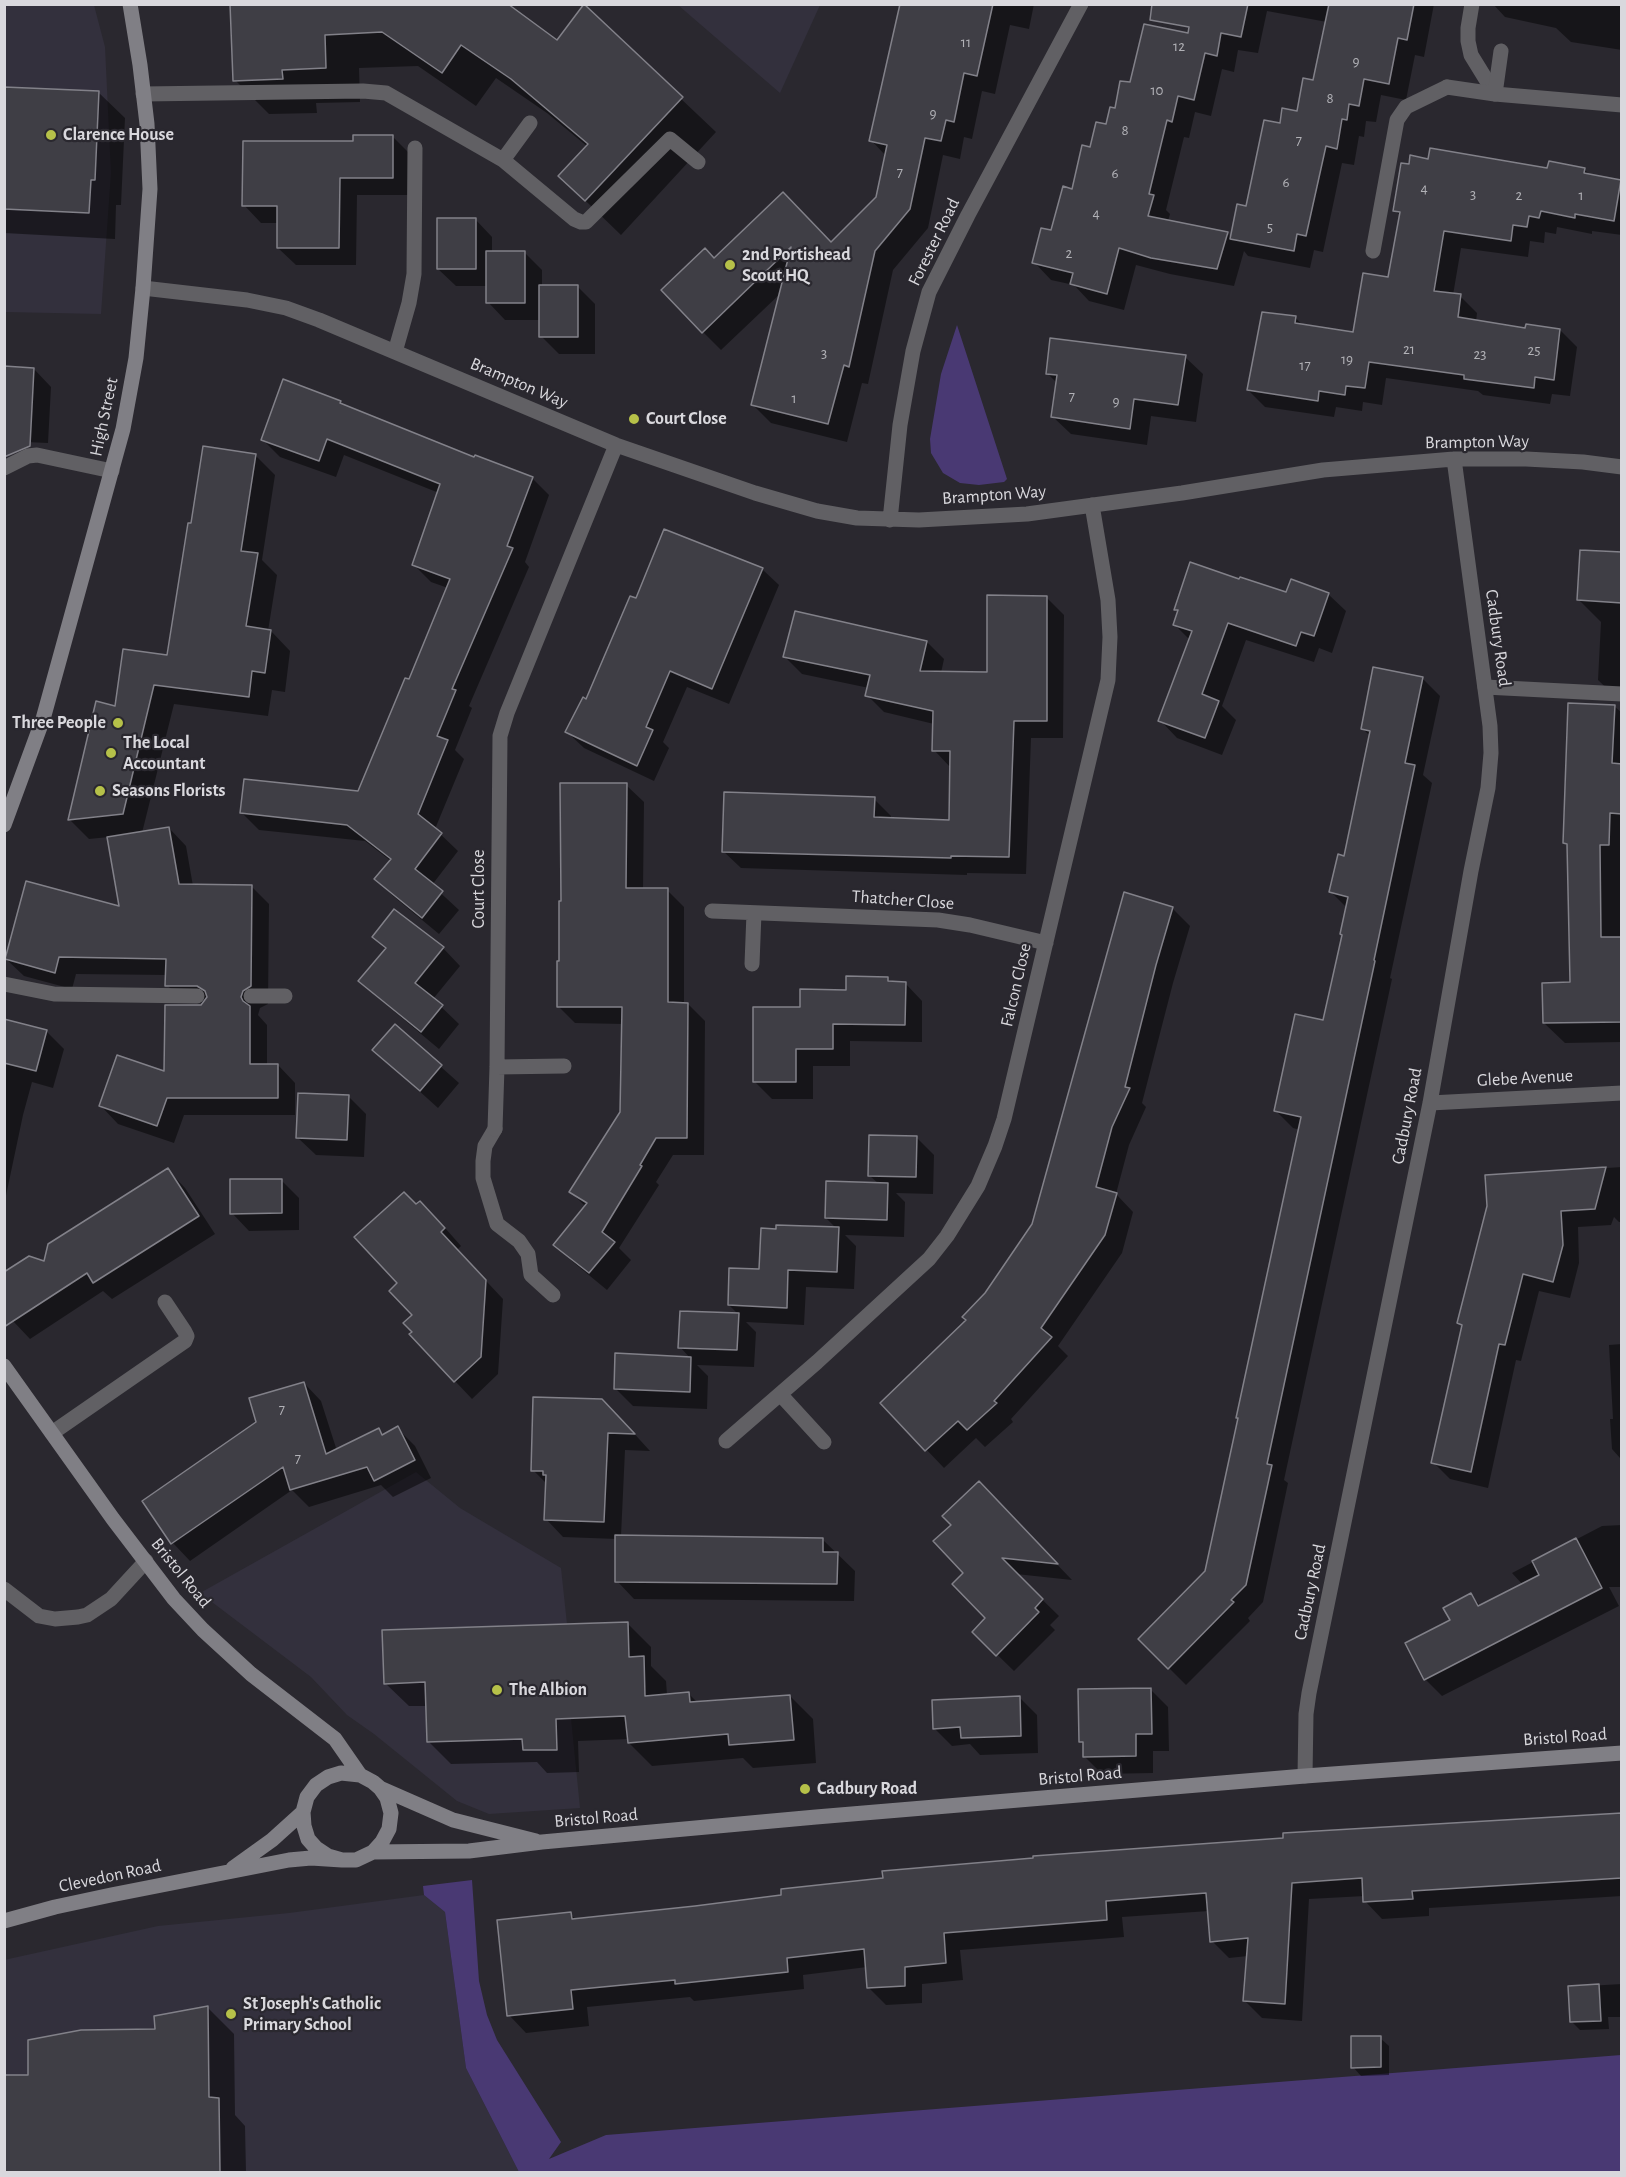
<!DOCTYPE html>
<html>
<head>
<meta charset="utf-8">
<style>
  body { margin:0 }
  #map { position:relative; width:1626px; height:2177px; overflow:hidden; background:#2a282f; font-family:"Alegreya Sans",sans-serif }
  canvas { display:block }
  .frame { position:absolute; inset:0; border:6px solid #d9d8dd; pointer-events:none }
</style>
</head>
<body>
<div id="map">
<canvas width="1626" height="2177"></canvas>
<div class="frame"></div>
</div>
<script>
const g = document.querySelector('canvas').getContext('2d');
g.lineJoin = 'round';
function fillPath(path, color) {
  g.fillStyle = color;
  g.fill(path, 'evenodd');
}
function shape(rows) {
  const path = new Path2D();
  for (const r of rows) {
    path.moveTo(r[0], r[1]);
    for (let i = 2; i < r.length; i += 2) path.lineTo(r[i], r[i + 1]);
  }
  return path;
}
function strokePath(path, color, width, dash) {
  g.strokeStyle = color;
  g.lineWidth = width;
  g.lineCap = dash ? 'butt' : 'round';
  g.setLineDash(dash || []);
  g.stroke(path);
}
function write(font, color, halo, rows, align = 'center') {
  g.font = font + ' "Alegreya Sans",sans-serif';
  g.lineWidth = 4.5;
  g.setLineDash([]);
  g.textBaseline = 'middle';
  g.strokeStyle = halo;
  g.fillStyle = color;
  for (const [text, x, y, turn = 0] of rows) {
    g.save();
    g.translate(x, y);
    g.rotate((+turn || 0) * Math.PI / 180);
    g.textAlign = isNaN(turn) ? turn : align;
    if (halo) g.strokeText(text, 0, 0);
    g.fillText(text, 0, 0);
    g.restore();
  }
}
fillPath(shape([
  [5,5,94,5,105,47,111,173,101,314,5,312],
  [678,5,820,5,780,93],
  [416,1472,460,1508,561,1568,567,1624,571,1718,580,1808,489,1814,457,1801,374,1734,347,1715,311,1677,200,1593],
  [424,1895,445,1912,466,2068,519,2172,5,2172,4,1960,158,1926,289,1913]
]), '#33303d');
fillPath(shape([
  [957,325,1007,479,1004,482,979,485,960,483,943,473,931,453,930,439,941,374],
  [472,1880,479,1981,487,2015,497,2040,561,2142,549,2159,606,2135,1621,2055,1621,2172,519,2172,466,2068,445,1912,424,1895,423,1886]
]), '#493973');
fillPath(shape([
  [232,4,557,42,583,6,716,132,621,235,560,176,588,147,547,113,496,78,476,106,418,66,359,68,360,102,316,103,317,113,269,114,235,80],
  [908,4,1034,4,1029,29,1010,25,995,94,982,91,972,139,964,137,960,159,943,155,928,228,893,270,868,384,862,383,847,442,771,423,753,405,781,293,721,350,703,332,714,260,783,194,831,244,877,198,886,156,871,140],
  [1195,4,1434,4,1424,57,1415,55,1406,100,1381,95,1376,122,1366,121,1364,137,1359,136,1354,165,1342,163,1323,252,1314,250,1310,268,1248,256,1244,251,1234,286,1170,274,1136,265,1124,310,1089,301,1074,285,1051,280,1034,262,1073,190,1091,149,1132,84,1189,35],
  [1267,11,1327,22,1314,82,1298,113,1281,125,1247,207,1231,238,1227,233,1168,221,1170,214,1166,210,1184,137,1189,138,1195,112,1211,116,1222,69,1234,72,1238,50,1258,53],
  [1493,4,1622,4,1622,50,1571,42,1556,28,1505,17],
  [4,88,98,92,125,118,121,205,116,205,115,239,4,233],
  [392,136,410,154,410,195,357,195,356,265,296,265,278,248,279,223,261,223,244,205,355,143],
  [1429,160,1549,170,1584,169,1591,176,1622,182,1622,235,1592,231,1592,234,1557,227,1556,234,1545,232,1544,243,1530,241,1528,257,1461,248,1453,295,1460,296,1477,313,1476,322,1527,330,1560,330,1577,347,1570,396,1552,394,1550,404,1483,395,1478,391,1386,378,1382,405,1363,402,1362,411,1336,407,1334,417,1265,407,1248,390,1295,317,1303,326,1355,334,1389,279,1401,216,1395,211,1410,166],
  [1457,308,1460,308,1458,325],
  [475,219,492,237,492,252,524,252,542,270,542,287,578,287,595,304,595,354,559,354,541,336,541,320,505,320,488,302,488,286,456,286,438,269],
  [1185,357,1203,374,1196,422,1151,416,1147,445,1071,434,1053,417,1057,383,1047,373],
  [34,369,51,387,48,443,4,441],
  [340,402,345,407,475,459,532,478,549,495,525,562,529,567,469,706,472,708,455,750,464,759,435,829,458,851,432,885,459,910,439,934,393,896,376,879,391,861,365,841,259,830,242,813,359,793,410,681,448,588,431,582,414,565,439,493,344,455,336,477,280,457,263,440],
  [256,456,275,475,262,560,277,575,268,631,271,631,290,651,285,692,272,690,268,716,174,704,142,833,169,828,186,846,193,886,251,886,269,904,268,1004,260,1008,258,1015,267,1025,267,1065,278,1065,295,1083,295,1115,184,1115,174,1143,118,1124,101,1106,165,1073,204,1003,185,1003,167,985,167,975,76,974,72,989,24,976,6,959,121,908,109,837,89,839,70,820,97,703,116,708,168,657,192,525],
  [1622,554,1622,703,1598,680,1601,622,1579,600],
  [762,569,779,585,729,704,687,687,663,742,669,748,654,781,584,748,567,732,587,701,637,600],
  [1287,593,1328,594,1346,611,1332,653,1319,648,1314,662,1246,640,1222,706,1236,720,1222,755,1177,738,1160,720,1190,640,1175,625,1179,612,1176,609],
  [1046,597,1064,615,1063,738,1031,738,1026,874,967,873,967,875,741,868,723,851,874,799,891,816,891,819,950,822,951,768,934,750,934,724,884,712,867,695,869,688,802,674,784,656,927,642,944,659,941,673,988,673],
  [1422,678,1440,696,1423,775,1432,783,1390,978,1392,979,1284,1480,1288,1483,1263,1602,1248,1618,1250,1621,1186,1685,1140,1639,1207,1572,1300,1130,1293,1128,1276,1111,1324,1021,1343,935,1347,908,1331,892,1346,858,1370,736,1362,728],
  [1614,706,1622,713,1622,865,1620,865,1622,1042,1565,1043,1544,1023,1572,984,1569,847,1564,843],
  [626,785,644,802,643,890,667,890,684,907,684,1004,688,1004,705,1021,704,1155,673,1155,656,1182,659,1185,619,1248,631,1260,607,1290,573,1262,555,1245,586,1207,571,1192,621,1112,623,1024,575,1023,558,1006,562,902],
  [1172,908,1190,926,1173,983,1142,1103,1146,1107,1129,1145,1116,1194,1133,1212,1122,1253,1058,1346,1068,1356,1011,1419,1013,1422,985,1447,976,1438,944,1468,882,1403,968,1320,1034,1224],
  [374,937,443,948,460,966,433,999,459,1024,439,1049,378,998,360,981,386,950],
  [887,979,891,983,905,983,922,1001,922,1042,850,1041,850,1066,813,1066,813,1099,772,1099,754,1081,802,1009,847,991],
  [4,1020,47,1032,64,1049,53,1088,32,1082,23,1115,4,1205],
  [395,1026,459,1083,438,1108,374,1050],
  [348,1096,366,1114,364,1157,316,1155,298,1138],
  [916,1137,934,1155,933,1194,896,1193,905,1202,904,1237,845,1235,856,1246,854,1289,806,1287,804,1325,746,1322,756,1332,754,1367,697,1365,708,1376,707,1409,633,1406,615,1388,617,1355,691,1359,680,1347,681,1312,739,1315,729,1305,761,1271,837,1229,826,1218,879,1184,870,1176],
  [1622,1167,1622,1222,1619,1222,1614,1217,1611,1225,1578,1227,1579,1263,1570,1298,1539,1291,1521,1361,1516,1360,1488,1488,1450,1479,1433,1462,1463,1327,1459,1323,1488,1206,1487,1176],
  [168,1170,185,1188,215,1234,112,1299,103,1291,30,1339,13,1321,44,1263],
  [281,1180,299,1198,299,1230,249,1231,232,1213],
  [416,1206,438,1220,461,1246,457,1250,503,1299,498,1374,472,1399,455,1381,414,1332,414,1315,399,1283],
  [1622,1344,1622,1458,1620,1458,1612,1449,1610,1419,1613,1419,1609,1345],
  [304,1383,321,1401,337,1451,378,1430,384,1435,397,1428,415,1446,431,1478,393,1497,381,1485,309,1507,292,1490,190,1561,173,1543,144,1502,258,1423],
  [620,1418,650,1451,625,1450,621,1536,823,1540,855,1571,854,1601,634,1599,617,1581,617,1539,563,1537,546,1519,547,1484,533,1470],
  [995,1500,1072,1580,1016,1574,1059,1616,1050,1625,1055,1630,1014,1671,974,1632,987,1618,965,1573,953,1525],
  [1622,1525,1622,1587,1609,1587,1619,1606,1442,1696,1425,1679,1452,1621,1470,1595,1481,1606,1523,1585,1512,1573,1602,1526],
  [628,1624,651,1647,651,1666,666,1681,667,1695,689,1694,698,1703,790,1696,813,1719,816,1763,753,1768,743,1758,652,1766,629,1743,629,1739,578,1741,579,1772,547,1773,537,1762,451,1764,428,1741,427,1706,409,1706,385,1683],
  [1150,1689,1168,1707,1169,1751,1153,1751,1153,1773,1102,1774,1084,1756,1084,1745,1081,1741],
  [1019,1697,1037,1715,1038,1753,980,1755,970,1744,952,1746,934,1728],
  [1622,1814,1622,1896,1429,1908,1429,1916,1382,1919,1365,1901,1365,1896,1309,1899,1302,2021,1262,2018,1245,2001,1248,1956,1229,1958,1212,1941,1209,1911,1122,1917,1124,1937,960,1950,963,1980,922,1984,922,2003,886,2005,869,1988,867,1967,803,1975,804,1989,694,2001,690,1997,587,2007,589,2026,526,2033,509,2015,570,1914,577,1920],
  [1622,1984,1622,2017,1608,2017,1609,2029,1580,2030,1572,2022,1570,1987],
  [208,2008,234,2034,235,2115,245,2126,246,2172,4,2172,4,2076,30,2076,156,2031],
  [1380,2038,1389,2046,1389,2075,1361,2076,1353,2067]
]), '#0007');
const building = shape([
  [230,4,508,4,557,40,584,4,683,97,585,201,558,176,588,144,511,79,461,45,442,73,382,32,325,35,326,68,282,70,283,79,233,81,230,4],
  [900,4,993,4,977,76,964,73,954,122,946,120,941,141,925,138,910,209,875,251,849,367,844,365,828,424,751,405,791,247,702,333,661,290,705,248,714,258,783,192,831,242,876,197,887,145,869,141,900,4],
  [1152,4,1248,4,1241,37,1221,33,1217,56,1205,53,1194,100,1178,96,1172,122,1167,120,1149,194,1154,195,1148,216,1228,232,1217,269,1151,258,1119,248,1107,294,1070,284,1073,273,1032,263,1041,228,1051,230,1063,186,1072,189,1082,145,1090,147,1096,122,1106,124,1110,107,1115,108,1120,81,1130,82,1144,24,1188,33,1189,27,1150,20,1152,4],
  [1329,4,1414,4,1407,40,1398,38,1389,84,1364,79,1359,106,1349,104,1347,120,1342,119,1337,149,1326,146,1306,236,1297,234,1294,251,1230,239,1237,204,1246,206,1264,120,1280,123,1282,108,1297,111,1303,78,1313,80,1329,4],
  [4,87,99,91,95,180,91,180,89,213,4,209,4,87],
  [353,135,393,135,393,178,340,178,339,248,277,248,277,206,242,206,243,141,353,141,353,135],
  [1430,148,1547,168,1549,161,1585,168,1584,173,1621,180,1614,221,1575,214,1575,218,1541,211,1539,218,1529,216,1527,227,1513,225,1511,241,1444,231,1434,291,1461,294,1458,317,1525,328,1526,324,1560,329,1554,380,1535,377,1534,388,1464,379,1464,375,1369,362,1365,388,1346,386,1345,395,1319,391,1318,401,1247,390,1262,312,1296,316,1295,323,1353,332,1363,273,1388,277,1400,212,1393,211,1401,163,1409,164,1410,155,1428,159,1430,148],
  [437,218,476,218,476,269,437,269,437,218],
  [486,251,525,251,525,303,486,303,486,251],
  [539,285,578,285,578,337,539,337,539,285],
  [1050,338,1186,355,1178,405,1134,399,1130,429,1051,417,1057,375,1046,374,1050,338],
  [4,366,34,368,30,446,4,457,4,366],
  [283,379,341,401,340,403,474,457,475,455,533,477,507,546,513,548,452,689,456,690,437,736,448,740,418,814,442,833,415,869,443,891,422,918,374,879,391,859,347,825,240,813,244,779,358,791,405,678,409,679,450,579,412,565,440,484,327,439,319,461,261,440,283,379],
  [203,446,256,454,241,551,258,553,246,626,271,630,265,673,252,671,249,697,154,685,123,814,68,820,96,701,115,706,123,649,167,655,188,523,191,523,203,446],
  [664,529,763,568,712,689,670,671,646,727,653,730,637,766,565,732,583,697,586,699,630,596,636,598,664,529],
  [1580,550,1622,552,1622,603,1577,600,1580,550],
  [1190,562,1239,579,1240,577,1286,592,1291,579,1329,593,1314,636,1301,632,1296,646,1228,623,1202,694,1219,701,1205,738,1158,721,1192,631,1173,625,1178,610,1174,610,1190,562],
  [987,595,1047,596,1047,721,1014,721,1009,857,951,856,951,858,722,852,724,792,875,797,874,817,949,820,950,751,932,751,933,711,865,696,870,675,783,657,795,611,927,641,920,671,987,672,987,595],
  [1373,667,1423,677,1405,763,1415,765,1374,960,1375,961,1267,1464,1272,1465,1246,1585,1231,1600,1234,1602,1168,1669,1138,1639,1205,1571,1238,1418,1236,1418,1301,1117,1274,1111,1295,1014,1323,1020,1342,935,1340,934,1348,897,1329,892,1338,854,1344,856,1370,731,1361,729,1373,667],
  [1568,703,1615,705,1612,763,1622,764,1622,814,1610,813,1609,845,1600,845,1601,937,1622,937,1622,1022,1543,1023,1542,983,1570,982,1567,844,1563,843,1568,703],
  [560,783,627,783,626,888,668,888,668,1002,688,1003,687,1138,656,1138,640,1165,642,1166,602,1232,615,1242,589,1273,553,1245,587,1203,569,1192,620,1112,622,1007,557,1007,557,961,559,961,559,901,561,901,560,783],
  [169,827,179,884,252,885,251,986,243,991,241,997,243,1001,250,1006,250,1064,278,1064,278,1098,167,1098,157,1126,99,1106,117,1055,164,1071,165,1005,201,1005,207,997,205,991,197,986,165,986,166,959,59,957,55,973,5,959,26,881,119,906,107,837,169,827],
  [1124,892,1173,907,1156,965,1125,1087,1130,1088,1112,1127,1096,1187,1117,1193,1105,1235,1041,1328,1052,1337,994,1401,997,1403,967,1430,958,1421,925,1451,880,1403,966,1320,962,1317,985,1293,1032,1224,1124,892],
  [394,909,444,947,415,983,443,1005,421,1032,358,981,386,948,372,937,394,909],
  [846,976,888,977,888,981,906,982,905,1025,833,1024,833,1049,796,1049,796,1082,753,1082,753,1007,800,1007,800,989,846,990,846,976],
  [4,1019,47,1030,36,1071,4,1063,4,1019],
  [395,1024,442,1065,420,1091,372,1050,395,1024],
  [298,1093,349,1095,347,1140,296,1138,298,1093],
  [869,1135,917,1136,916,1177,868,1176,869,1135],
  [1606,1167,1595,1209,1561,1211,1563,1245,1553,1282,1523,1274,1505,1345,1499,1344,1471,1472,1431,1463,1462,1325,1457,1323,1487,1206,1485,1175,1606,1167],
  [168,1168,199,1216,93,1283,87,1273,4,1327,4,1272,29,1256,44,1261,48,1244,168,1168],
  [230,1179,282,1179,282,1213,230,1214,230,1179],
  [826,1181,888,1183,887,1220,825,1218,826,1181],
  [404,1192,416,1204,420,1201,445,1228,441,1232,486,1280,481,1357,454,1382,409,1334,412,1332,403,1323,412,1315,389,1291,397,1283,354,1237,404,1192],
  [776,1225,839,1227,837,1272,788,1270,787,1308,728,1305,729,1268,759,1269,761,1228,776,1229,776,1225],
  [680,1311,739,1313,737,1350,678,1348,680,1311],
  [615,1353,691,1357,690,1392,614,1389,615,1353],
  [304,1382,326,1454,379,1428,382,1435,398,1426,415,1460,374,1481,367,1467,290,1490,283,1467,171,1544,142,1501,256,1422,249,1398,304,1382],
  [533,1397,602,1399,635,1434,608,1433,604,1522,544,1520,546,1475,543,1475,543,1471,531,1471,533,1397],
  [979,1481,1058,1564,1002,1558,1043,1599,1035,1608,1039,1612,996,1656,972,1632,985,1618,952,1584,963,1573,933,1541,951,1525,942,1516,979,1481],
  [615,1535,823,1538,823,1552,838,1552,837,1584,615,1582,615,1535],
  [1576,1538,1602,1588,1424,1680,1405,1643,1450,1620,1443,1608,1471,1593,1478,1606,1539,1575,1532,1561,1576,1538],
  [628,1622,629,1657,644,1656,645,1696,689,1692,690,1702,790,1695,794,1740,729,1745,728,1734,628,1743,625,1716,556,1719,557,1750,523,1750,522,1739,427,1742,425,1682,384,1684,382,1630,628,1622],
  [1151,1688,1152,1734,1136,1734,1136,1756,1083,1757,1083,1742,1079,1742,1078,1689,1151,1688],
  [1020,1696,1021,1736,961,1738,960,1727,933,1729,932,1700,1020,1696],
  [1622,1813,1622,1878,1412,1891,1413,1899,1363,1902,1362,1878,1292,1883,1285,2004,1243,2001,1248,1938,1210,1942,1206,1893,1106,1901,1107,1920,944,1933,946,1963,905,1967,905,1986,867,1988,864,1949,787,1958,788,1972,675,1984,675,1980,571,1990,573,2009,507,2016,497,1920,571,1912,572,1919,695,1906,781,1895,781,1889,883,1878,882,1871,1033,1858,1033,1856,1283,1838,1283,1833,1622,1813],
  [1599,1984,1601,2021,1570,2022,1568,1986,1599,1984],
  [208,2006,209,2097,219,2098,220,2172,4,2172,4,2075,28,2075,28,2040,81,2030,155,2029,154,2016,208,2006],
  [1351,2036,1381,2036,1381,2067,1351,2068,1351,2036]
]);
fillPath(building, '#3f3e45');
strokePath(building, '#828189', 1.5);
strokePath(shape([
  [1472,4,1468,28,1468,41,1471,55,1495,94],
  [143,94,363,91,386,93,503,160,574,219,581,222,586,222,670,139,698,162],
  [503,160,530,123],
  [1373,251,1397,120,1406,107,1447,87],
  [1485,687,1622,694],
  [4,984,54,994,197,996],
  [251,996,285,996],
  [495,1129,485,1146,483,1161,483,1178,497,1224,519,1241,528,1254,531,1275,553,1295],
  [52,1433,185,1341,187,1336,185,1332,165,1302]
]), '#616064', 15);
strokePath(shape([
  [1447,87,1495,94,1622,105],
  [1495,94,1501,51],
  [143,288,247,300,286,308,319,320,616,445,755,493,817,511,857,518,919,520,1027,514,1182,493,1323,470,1454,459,1526,459,1583,462,1622,467],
  [395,352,409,303,414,274,415,148],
  [4,468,28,456,37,455,112,471],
  [890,520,900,425,913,351,929,292,968,215,1081,4],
  [712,911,938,920,970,925,1046,943],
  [752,964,754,913],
  [497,1067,564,1066],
  [1430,1103,1622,1093],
  [495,1129,497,1067,500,736,507,713,616,445],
  [780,1394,824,1442],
  [726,1441,817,1362,929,1259,947,1236,978,1186,995,1146,1004,1119,1108,680,1110,637,1108,600,1092,505],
  [4,1589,39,1616,55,1619,78,1617,87,1615,111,1599,146,1561],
  [1305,1776,1306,1714,1309,1693,1430,1103,1471,871,1488,788,1491,753,1490,726,1454,459]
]), '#616064', 15);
strokePath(shape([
  [4,825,43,719,123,429,136,358,143,288,150,189,147,124,140,65,130,4],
  [4,1366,113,1519,174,1599,203,1630,251,1674,335,1739,360,1775],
  [380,1788,453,1820,536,1841],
  [373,1852,469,1851,542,1842,816,1817,1305,1776,1622,1753],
  [233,1868,272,1840,303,1812],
  [4,1921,55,1907,111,1895,289,1860,311,1858,342,1860,356,1860,373,1852,382,1842,389,1829,391,1813,387,1798,380,1788,373,1782,360,1775,341,1773,328,1777,316,1785,307,1797,303,1812,304,1826,308,1839,316,1848,328,1856,342,1860]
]), '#807f85', 15);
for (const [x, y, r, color] of [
  [51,135,6,"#b6c149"],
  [730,265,6,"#b6c149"],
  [634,419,6,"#b6c149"],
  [118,723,6,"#b6c149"],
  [111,753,6,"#b6c149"],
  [100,791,6,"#b6c149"],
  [497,1690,6,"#b6c149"],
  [805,1789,6,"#b6c149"],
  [231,2014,6,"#b6c149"]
]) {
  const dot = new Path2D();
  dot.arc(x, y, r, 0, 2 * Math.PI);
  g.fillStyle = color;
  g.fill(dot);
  strokePath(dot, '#2a282f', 2);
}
write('15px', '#b2b2b7', null, [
  ["11",966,42],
  ["12",1179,46],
  ["9",1356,61],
  ["10",1157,90],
  ["8",1330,98],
  ["9",933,113],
  ["8",1125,130],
  ["7",1299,140],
  ["7",900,172],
  ["6",1115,173],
  ["6",1286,182],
  ["4",1424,188],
  ["3",1473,194],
  ["2",1519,195],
  ["1",1581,195],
  ["4",1096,213],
  ["5",1270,227],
  ["2",1069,253],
  ["21",1409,349],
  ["25",1534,350],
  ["3",824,353],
  ["23",1480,354],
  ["19",1347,359],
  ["17",1305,365],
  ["7",1072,396],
  ["1",794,398],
  ["9",1116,401],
  ["7",282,1409],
  ["7",298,1458]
]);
write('bold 18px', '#d9d8dd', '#2a282f', [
  ["Clarence House",63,135],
  ["2nd Portishead",742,255],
  ["Scout HQ",742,276],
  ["Court Close",646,419],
  ["Three People",106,723,"right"],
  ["The Local",123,743],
  ["Accountant",123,764],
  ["Seasons Florists",112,791],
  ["The Albion",509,1690],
  ["Cadbury Road",817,1789],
  ["St Joseph's Catholic",243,2004],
  ["Primary School",243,2025]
], 'left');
write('18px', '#d9d8dd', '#2a282f', [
  ["Forester Road",934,242,-64],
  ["Brampton Way",519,383,23],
  ["High Street",104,417,-78],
  ["Brampton Way",1477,442,-1],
  ["Brampton Way",994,495,-4],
  ["Cadbury Road",1498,638,82],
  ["Court Close",479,889,-90],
  ["Thatcher Close",903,900,4],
  ["Falcon Close",1016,985,-77],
  ["Glebe Avenue",1525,1078,-3],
  ["Cadbury Road",1407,1116,-79],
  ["Bristol Road",181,1573,51],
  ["Cadbury Road",1310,1592,-78],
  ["Bristol Road",1565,1737,-4],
  ["Bristol Road",1080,1776,-5],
  ["Bristol Road",596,1818,-5],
  ["Clevedon Road",110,1876,-12]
]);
</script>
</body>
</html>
